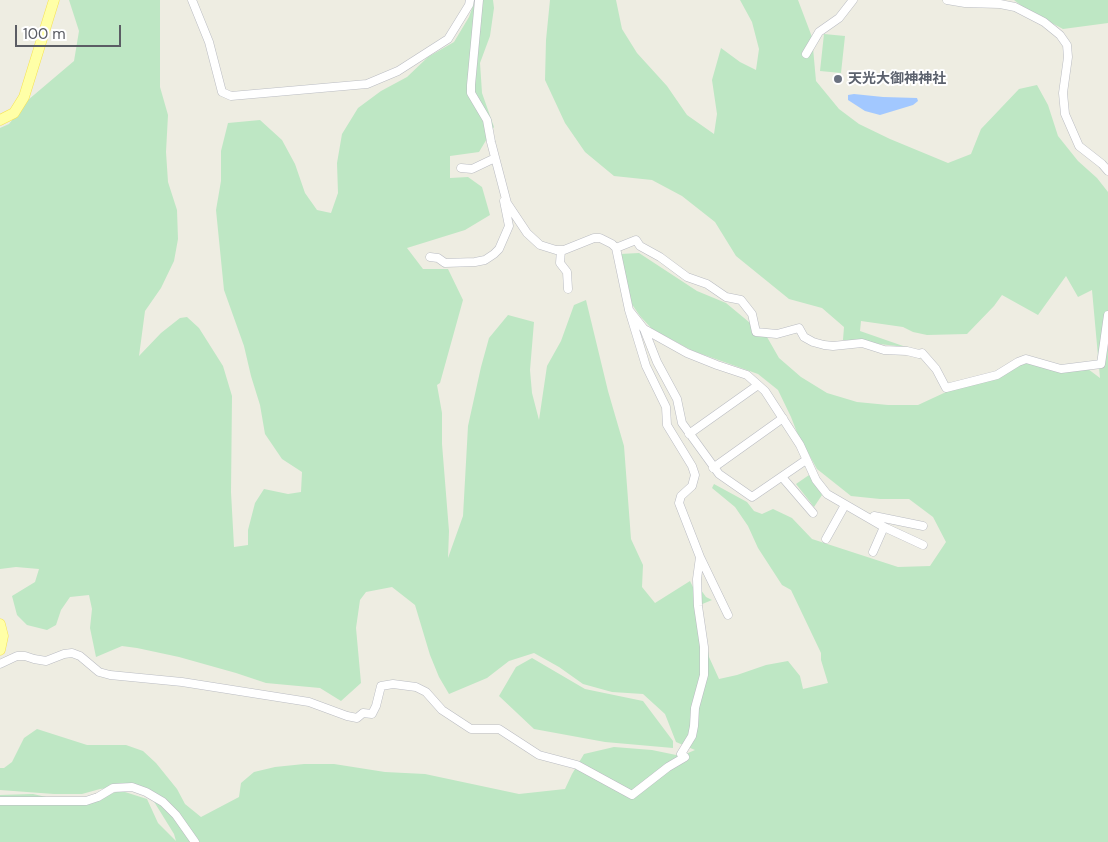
<!DOCTYPE html>
<html>
<head>
<meta charset="utf-8">
<style>
  body { margin:0 }
  #map { position:relative; width:1108px; height:842px; overflow:hidden; background:#eeede2; font-family:"DM Sans",sans-serif }
  canvas { display:block }
  .scale { position:absolute; left:15px; top:25px; width:106px; height:22px; box-sizing:border-box; border:2px solid #5b5d64; border-top:0; padding-left:6px; font-size:15px; line-height:18px; white-space:nowrap; color:#5b5d64; -webkit-text-stroke:4px #fff; paint-order:stroke }
</style>
</head>
<body>
<div id="map">
<canvas width="1108" height="842"></canvas>
<div class="scale">100 m</div>
</div>
<script>
const g = document.querySelector('canvas').getContext('2d');
g.lineJoin = 'round';
function fillPath(path, color) {
  g.fillStyle = color;
  g.fill(path, 'evenodd');
}
function shape(rows) {
  const path = new Path2D();
  for (const r of rows) {
    path.moveTo(r[0], r[1]);
    for (let i = 2; i < r.length; i += 2) path.lineTo(r[i], r[i + 1]);
  }
  return path;
}
function strokePath(path, color, width, dash) {
  g.strokeStyle = color;
  g.lineWidth = width;
  g.lineCap = dash ? 'butt' : 'round';
  g.setLineDash(dash || []);
  g.stroke(path);
}
function write(font, color, halo, rows, align = 'center') {
  g.font = font + ' "DM Sans","Noto Sans JP",sans-serif';
  g.lineWidth = 4;
  g.setLineDash([]);
  g.textBaseline = 'middle';
  g.strokeStyle = halo;
  g.fillStyle = color;
  for (const [text, x, y, turn = 0] of rows) {
    g.save();
    g.translate(x, y);
    g.rotate((+turn || 0) * Math.PI / 180);
    g.textAlign = isNaN(turn) ? turn : align;
    if (halo) g.strokeText(text, 0, 0);
    g.fillText(text, 0, 0);
    g.restore();
  }
}
fillPath(shape([
  [69,0,160,0,160,87,168,115,166,152,168,182,177,210,178,239,174,261,161,288,145,311,139,356,161,333,180,318,187,317,199,328,223,366,232,396,231,492,234,547,248,545,248,530,255,503,264,489,288,494,301,492,302,472,282,459,265,434,260,405,251,376,244,346,224,290,216,210,221,181,221,151,228,123,260,120,282,140,295,164,305,193,317,210,331,213,338,193,337,163,342,134,358,108,381,91,407,77,428,57,454,42,469,17,475,0,493,0,494,8,490,36,480,63,482,93,494,127,479,152,450,156,450,178,468,177,482,187,490,215,465,230,407,248,423,269,448,269,463,300,440,383,437,385,442,413,442,444,449,531,448,558,463,516,468,426,481,367,489,338,508,315,534,322,530,370,532,393,539,420,547,366,561,341,574,305,586,300,608,391,624,446,631,539,643,565,642,587,655,603,690,581,693,587,701,590,706,597,712,600,700,605,709,657,719,679,737,675,766,665,788,661,800,676,803,689,828,683,821,660,821,653,791,590,782,585,758,548,748,526,735,507,712,488,714,484,747,502,754,511,762,514,773,509,792,518,812,539,898,567,930,566,946,542,933,517,909,499,880,499,851,496,817,469,798,435,791,417,778,390,758,374,693,351,652,329,640,316,631,303,620,254,639,253,697,291,726,303,767,337,779,358,801,377,827,393,857,402,888,405,918,405,959,386,1022,362,1088,369,1100,378,1092,290,1078,297,1066,276,1038,315,1002,295,994,306,967,334,927,335,913,332,903,327,861,321,860,331,906,347,843,340,844,327,822,308,789,299,736,256,715,222,682,196,652,180,614,176,585,152,565,123,545,80,546,40,550,0,616,0,622,29,637,53,667,86,687,115,714,134,717,114,712,80,721,48,740,62,756,70,759,49,752,22,740,0,798,0,812,37,816,81,839,109,859,124,890,139,948,163,971,154,981,129,1019,89,1037,85,1048,105,1058,136,1078,161,1097,178,1108,192,1108,842,0,842,0,795,33,794,55,799,96,799,116,792,125,792,147,799,158,823,176,841,174,834,153,800,141,791,120,787,100,789,82,794,54,794,0,790,0,768,4,768,12,762,24,738,37,729,87,745,126,745,143,751,156,763,177,789,185,804,201,817,239,797,241,783,254,772,275,767,304,764,334,764,385,772,425,774,519,794,565,789,572,774,584,754,614,747,652,750,681,756,695,750,676,742,665,714,643,694,612,692,583,684,559,667,534,653,509,661,487,678,449,694,439,677,430,655,415,605,392,587,366,592,360,600,356,628,361,683,341,701,320,688,266,683,236,673,179,657,137,648,122,646,96,657,90,628,92,609,89,595,70,597,61,610,56,625,47,630,27,625,17,615,12,596,35,582,39,569,16,567,0,569,0,128,9,124,28,100,74,61,79,31],
  [1014,0,1108,0,1108,23,1063,29,1027,10],
  [824,34,845,36,841,73,820,71],
  [809,475,822,495,814,507,796,484],
  [532,658,585,689,643,701,673,741,673,748,605,742,534,729,499,696,516,667]
]), '#bee7c4');
fillPath(shape([
  [854,94,883,97,917,98,918,101,913,105,880,115,865,111,848,100,848,95]
]), '#a2c8ff');
const minor = shape([
  [192,0,209,42,222,92,231,96,367,84,398,71,448,39,469,5,470,0],
  [479,0,471,85,471,93,487,120,491,142,507,203,527,233,540,245,556,250,564,250,594,238,600,238,612,244,616,248,629,310,644,329,687,353,717,365,747,375,765,391,800,445,816,480,827,494,884,527,923,545],
  [947,0,965,3,1000,4,1015,7,1044,22,1060,35,1067,45,1068,57,1063,93,1065,114,1079,146,1102,164,1108,171],
  [806,54,819,32,839,18,853,0],
  [461,168,472,169,495,158],
  [616,248,636,240,640,246,660,257,687,277,707,284,726,297,741,300,752,314,756,332,777,334,799,328,804,337,813,342,824,345,833,346,862,343,884,350,907,351,919,354,922,353,936,369,946,388,997,375,1018,362,1026,359,1061,369,1101,364,1108,315],
  [561,250,560,263,567,272,568,289],
  [430,257,438,258,445,263,475,262,485,260,494,254,499,249,509,226,504,201],
  [644,329,657,362,677,399,682,423,719,474,752,497,806,460],
  [689,434,758,385],
  [713,468,783,418],
  [782,477,813,513],
  [872,520,874,516,923,526],
  [826,539,845,505],
  [873,552,884,527],
  [700,557,728,615],
  [0,664,17,656,25,656,34,659,46,661,64,654,72,653,80,656,99,672,110,675,182,682,309,702,347,716,357,718,363,713,372,714,376,706,381,686,393,684,416,687,426,692,442,710,471,729,499,729,539,755,577,765,632,795,668,767,685,757,681,754,692,736,694,726,695,708,704,675,704,647,698,606,697,579,700,557,679,503,681,496,692,486,695,475,692,466,667,425,666,407,646,366,629,310],
  [0,801,86,801,98,797,113,788,132,787,146,792,163,802,176,815,195,842]
]);
const major = shape([
  [0,120,14,113,24,97,54,0],
  [0,624,3,636,0,650]
]);
strokePath(minor, '#babcc2', 9);
strokePath(major, '#f6e353', 11);
strokePath(minor, '#fff', 8);
strokePath(major, '#ffffa7', 10);
for (const [x, y, r, color] of [
  [838,79,5,"#6b7280"]
]) {
  const dot = new Path2D();
  dot.arc(x, y, r, 0, 2 * Math.PI);
  g.fillStyle = color;
  g.fill(dot);
  strokePath(dot, '#fff', 2);
}
write('bold 14px', '#5b616d', '#fff', [
  ["天光大御神神社",848,79]
], 'left');
</script>
</body>
</html>
